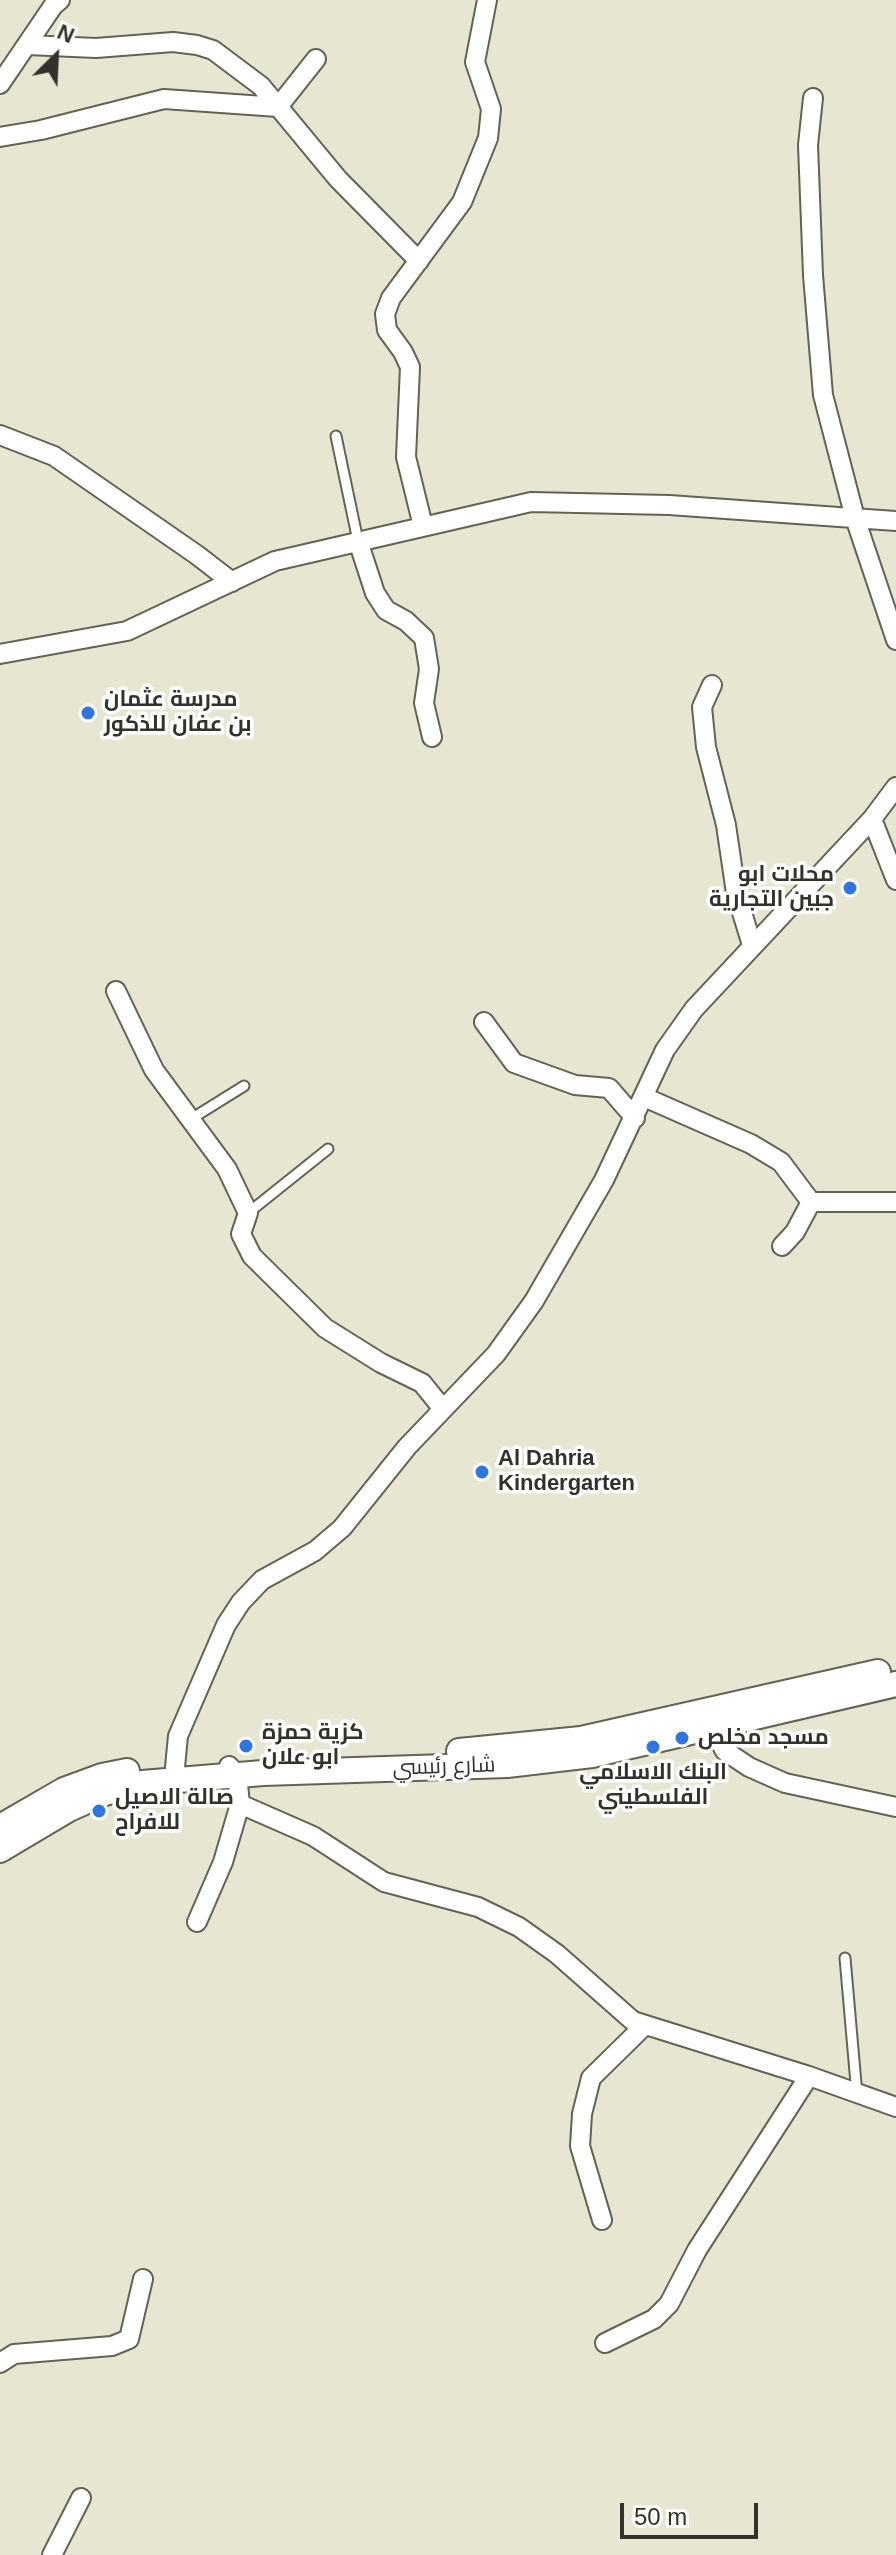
<!DOCTYPE html>
<html>
<head>
<meta charset="utf-8">
<style>
  body { margin:0 }
  #map { position:relative; width:896px; height:2555px; overflow:hidden; background:#e7e6d3; font-family:Helvetica,sans-serif }
  canvas { display:block }
  .north { position:absolute; left:16px; top:16px; width:80px; height:80px; -webkit-text-stroke:6px #fff; paint-order:stroke; rotate:24deg; font-size:22px; font-weight:700; line-height:32px; text-align:center; color:#32322b }
  .north::after { content:''; display:block; margin:auto; width:28px; height:36px; background:#32322b; clip-path:polygon(50% 0,100% 100%,50% 72%,0 100%) }
  .scale { position:absolute; left:620px; top:2503px; width:138px; height:36px; box-sizing:border-box; border:4px solid #32322b; border-top:0; padding-left:10px; font-size:24px; line-height:28px; white-space:nowrap; color:#32322b; -webkit-text-stroke:6px #fff; paint-order:stroke }
</style>
</head>
<body>
<div id="map">
<canvas width="896" height="2555"></canvas>
<div class="north">N</div>
<div class="scale">50 m</div>
</div>
<script>
const g = document.querySelector('canvas').getContext('2d');
g.lineJoin = 'round';
function shape(rows) {
  const path = new Path2D();
  for (const r of rows) {
    path.moveTo(r[0], r[1]);
    for (let i = 2; i < r.length; i += 2) path.lineTo(r[i], r[i + 1]);
  }
  return path;
}
function strokePath(path, color, width, dash) {
  g.strokeStyle = color;
  g.lineWidth = width;
  g.lineCap = dash ? 'butt' : 'round';
  g.setLineDash(dash || []);
  g.stroke(path);
}
function write(font, color, halo, rows, align = 'center') {
  g.font = font + ' Helvetica,Cairo,sans-serif';
  g.lineWidth = 7;
  g.setLineDash([]);
  g.textBaseline = 'middle';
  g.strokeStyle = halo;
  g.fillStyle = color;
  for (const [text, x, y, turn = 0] of rows) {
    g.save();
    g.translate(x, y);
    g.rotate((+turn || 0) * Math.PI / 180);
    g.textAlign = isNaN(turn) ? turn : align;
    if (halo) g.strokeText(text, 0, 0);
    g.fillText(text, 0, 0);
    g.restore();
  }
}
const lane = shape([
  [336,436,358,541],
  [191,1119,244,1086],
  [248,1213,328,1149],
  [845,1958,857,2095]
]);
const street = shape([
  [27,45,96,48,173,42,197,45,213,50,261,86,338,179,419,261],
  [0,84,53,6,60,0],
  [813,98,808,145,813,275,823,395,855,518,896,640],
  [0,137,41,130,164,99,278,107,316,59],
  [0,435,54,456,197,555,232,582],
  [423,526,406,457,410,367,403,352,387,330,385,314,391,298,462,202,488,138,491,109,475,62,487,0],
  [358,541,375,593,386,610,406,621,424,638,429,669,424,703,432,737],
  [0,654,127,631,275,561,531,502,669,505,896,521],
  [712,685,702,707,706,747,726,825,736,893,752,945],
  [872,819,896,880],
  [116,991,154,1070,227,1169,248,1213,241,1234,252,1256,325,1328,381,1363,422,1383,443,1409],
  [484,1022,514,1063,575,1085,609,1088,635,1118],
  [644,1097,751,1144,781,1162,811,1202,795,1232,782,1246],
  [811,1202,896,1202],
  [707,1717,725,1751,749,1767,785,1783,896,1807],
  [178,1779,175,1767,178,1736,226,1625,241,1602,262,1580,315,1551,342,1528,407,1447,496,1354,534,1301,604,1180,665,1050,694,1009,872,819,896,787],
  [240,1804,313,1836,384,1882,478,1907,519,1927,557,1954,633,2021,809,2076,896,2107],
  [197,1922,223,1862,240,1804,237,1775,229,1766],
  [602,2220,580,2146,582,2114,591,2078,645,2025],
  [605,2343,654,2319,669,2304,697,2250,809,2076],
  [0,2363,14,2354,112,2346,129,2339,143,2279],
  [52,2555,81,2498]
]);
const secondary = shape([
  [459,1751,581,1739,878,1672],
  [0,1827,64,1790,102,1776,127,1771],
  [0,1850,69,1809,105,1793,142,1783,263,1773,507,1765,592,1755,896,1684]
]);
strokePath(lane, '#636353', 13);
strokePath(street, '#636353', 22);
strokePath(secondary, '#636353', 28);
strokePath(lane, '#fff', 9);
strokePath(street, '#fff', 18);
strokePath(secondary, '#fff', 24);
for (const [x, y, r, color] of [
  [88,713,8,"#2f75e2"],
  [850,888,8,"#2f75e2"],
  [482,1472,8,"#2f75e2"],
  [682,1738,8,"#2f75e2"],
  [246,1746,8,"#2f75e2"],
  [653,1747,8,"#2f75e2"],
  [99,1811,8,"#2f75e2"]
]) {
  const dot = new Path2D();
  dot.arc(x, y, r, 0, 2 * Math.PI);
  g.fillStyle = color;
  g.fill(dot);
  strokePath(dot, '#fff', 3);
}
write('bold 22px', '#32322b', '#fff', [
  ["مدرسة عثمان",104,700],
  ["بن عفان للذكور",104,725],
  ["محلات ابو",834,875,"right"],
  ["جبين التجارية",834,900,"right"],
  ["Al Dahria",498,1459],
  ["Kindergarten",498,1484],
  ["كزية حمزة",262,1733],
  ["ابو علان",262,1758],
  ["مسجد مخلص",698,1738],
  ["البنك الاسلامي",653,1773,"center"],
  ["الفلسطيني",653,1798,"center"],
  ["صالة الاصيل",115,1798],
  ["للافراح",115,1823]
], 'left');
write('22px', '#32322b', '#fff', [
  ["شارع رئيسي",444,1767,-2]
]);
</script>
</body>
</html>
